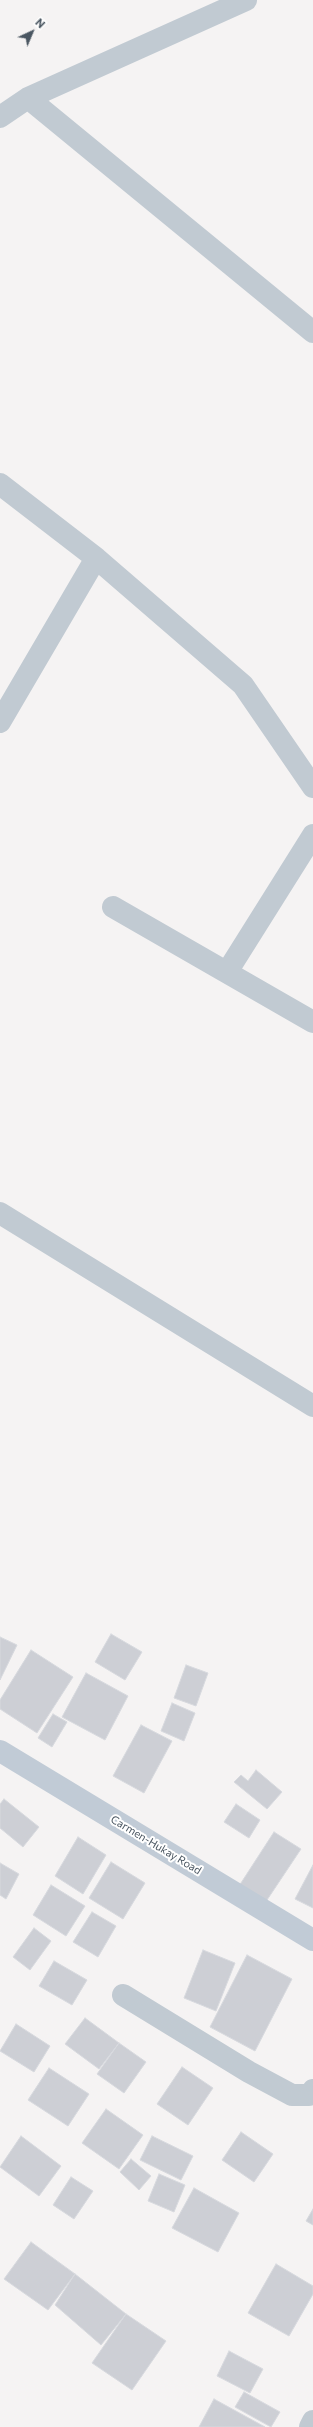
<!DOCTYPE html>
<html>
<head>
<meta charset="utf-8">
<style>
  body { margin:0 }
  #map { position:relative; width:313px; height:2427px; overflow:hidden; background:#f5f3f3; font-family:Commissioner,sans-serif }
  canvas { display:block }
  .north { position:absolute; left:12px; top:12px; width:40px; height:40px; -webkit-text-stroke:3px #fff; paint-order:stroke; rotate:44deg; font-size:11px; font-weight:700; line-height:16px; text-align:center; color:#4a5661 }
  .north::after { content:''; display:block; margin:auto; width:14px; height:18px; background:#4a5661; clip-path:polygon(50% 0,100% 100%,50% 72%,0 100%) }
</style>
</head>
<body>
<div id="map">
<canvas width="313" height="2427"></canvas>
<div class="north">N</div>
</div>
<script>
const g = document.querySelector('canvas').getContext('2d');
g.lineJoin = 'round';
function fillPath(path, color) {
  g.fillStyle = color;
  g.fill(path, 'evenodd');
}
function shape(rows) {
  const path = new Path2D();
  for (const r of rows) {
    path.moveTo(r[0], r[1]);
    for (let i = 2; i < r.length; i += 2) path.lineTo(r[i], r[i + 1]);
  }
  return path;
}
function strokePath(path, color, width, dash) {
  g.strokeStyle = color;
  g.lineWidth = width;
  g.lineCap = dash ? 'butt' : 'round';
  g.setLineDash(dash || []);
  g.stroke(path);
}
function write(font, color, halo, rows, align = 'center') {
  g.font = font + ' Commissioner,sans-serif';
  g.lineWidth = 4;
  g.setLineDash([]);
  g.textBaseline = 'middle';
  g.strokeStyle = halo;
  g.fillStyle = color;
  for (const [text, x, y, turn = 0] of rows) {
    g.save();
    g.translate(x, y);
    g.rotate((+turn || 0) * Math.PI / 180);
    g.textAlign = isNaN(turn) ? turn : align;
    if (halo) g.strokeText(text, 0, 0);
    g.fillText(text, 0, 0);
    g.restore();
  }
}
const building = shape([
  [111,1634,142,1652,125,1680,95,1662,111,1634],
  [0,1637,17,1645,0,1680,0,1637],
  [31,1650,73,1677,37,1733,0,1709,0,1700,31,1650],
  [186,1665,208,1673,196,1706,174,1698,186,1665],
  [86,1673,128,1696,105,1740,62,1717,86,1673],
  [172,1703,195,1713,184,1741,161,1731,172,1703],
  [53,1714,67,1722,52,1747,38,1738,53,1714],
  [141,1725,172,1741,144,1793,113,1776,141,1725],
  [256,1770,282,1792,267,1809,234,1782,241,1775,248,1781,256,1770],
  [4,1799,39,1827,23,1847,0,1828,0,1804,4,1799],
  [236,1804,260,1820,249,1838,224,1822,236,1804],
  [274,1832,301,1849,265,1903,239,1886,274,1832],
  [78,1837,106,1855,83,1894,55,1876,78,1837],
  [111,1862,145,1883,123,1919,89,1898,111,1862],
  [0,1863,19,1874,6,1899,0,1895,0,1863],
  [313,1865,313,1908,295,1899,313,1865],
  [51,1885,85,1906,66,1936,33,1915,51,1885],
  [92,1912,116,1926,98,1957,73,1942,92,1912],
  [34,1928,51,1941,30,1970,13,1957,34,1928],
  [203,1950,235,1963,216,2011,184,1998,203,1950],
  [247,1955,292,1979,255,2051,210,2027,247,1955],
  [54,1961,87,1980,72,2005,39,1986,54,1961],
  [85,2018,119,2043,99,2069,65,2044,85,2018],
  [16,2024,50,2046,34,2072,0,2051,16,2024],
  [119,2043,146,2062,124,2093,97,2074,119,2043],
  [182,2067,213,2088,188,2125,157,2104,182,2067],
  [49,2068,89,2094,68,2126,28,2100,49,2068],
  [106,2109,143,2135,119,2169,82,2143,106,2109],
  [241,2132,273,2154,254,2182,222,2160,241,2132],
  [21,2136,61,2166,39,2196,0,2167,21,2136],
  [152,2136,193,2156,181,2180,140,2160,152,2136],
  [131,2159,151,2176,139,2190,120,2172,131,2159],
  [159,2174,185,2185,174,2212,148,2201,159,2174],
  [71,2177,93,2191,74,2219,53,2205,71,2177],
  [194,2188,239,2213,218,2252,172,2228,194,2188],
  [313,2209,313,2225,306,2221,313,2209],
  [31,2242,75,2274,48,2310,4,2279,31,2242],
  [276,2264,313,2286,313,2294,289,2336,248,2313,276,2264],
  [75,2274,126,2314,101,2345,55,2305,75,2274],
  [126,2314,166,2341,132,2390,92,2363,126,2314],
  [229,2351,263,2369,250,2393,217,2376,229,2351],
  [244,2392,280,2412,271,2427,235,2407,244,2392],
  [214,2399,265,2427,199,2427,214,2399]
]);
fillPath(building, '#cdcfd5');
strokePath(building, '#d7d9de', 1);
strokePath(shape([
  [28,98,313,332],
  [0,117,28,98,246,0],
  [0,484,96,558,243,685,313,787],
  [0,722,96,558],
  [113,907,313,1022],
  [227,972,313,835],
  [0,1213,313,1406],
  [123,1995,249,2072,292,2095,309,2095,313,2090],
  [310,2427,313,2421]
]), '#c1cad2', 22);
strokePath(shape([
  [0,1751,313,1940]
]), '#c1cbd6', 22);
write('11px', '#4a5661', '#fff', [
  ["Carmen-Hukay Road",156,1845,31]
]);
</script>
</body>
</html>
